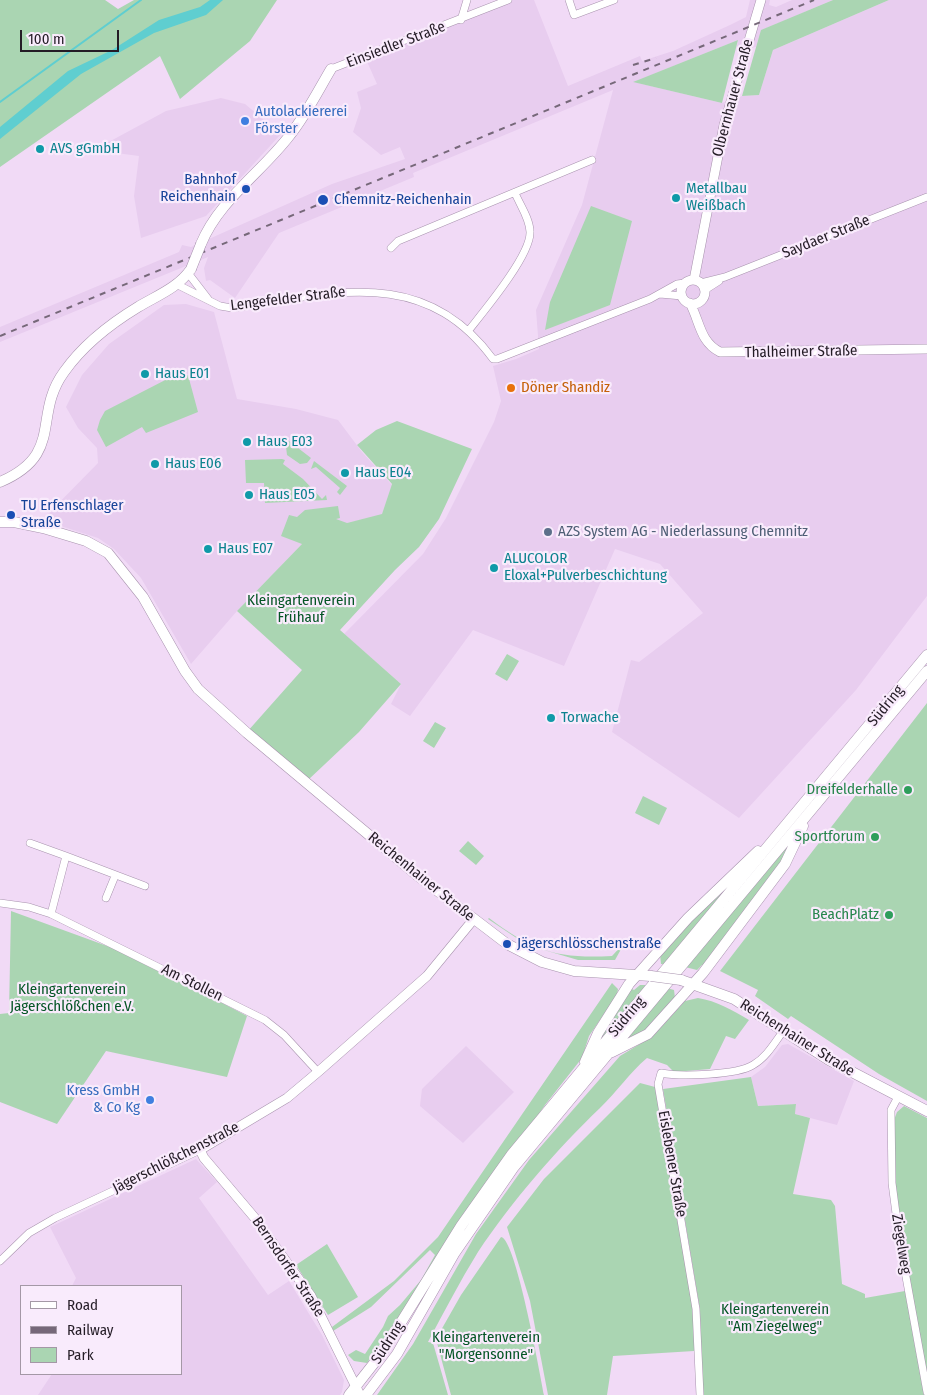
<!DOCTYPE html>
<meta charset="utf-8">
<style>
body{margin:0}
#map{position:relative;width:927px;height:1395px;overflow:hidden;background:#f1daf6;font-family:"Fira Sans Condensed",sans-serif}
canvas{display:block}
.legend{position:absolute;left:20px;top:1285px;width:162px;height:90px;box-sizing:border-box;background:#f9ebfc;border:1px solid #a498a6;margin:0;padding:6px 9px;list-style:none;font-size:15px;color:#241c26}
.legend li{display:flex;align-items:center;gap:10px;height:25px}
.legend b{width:25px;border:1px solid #a498a6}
.scale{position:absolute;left:20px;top:30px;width:99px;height:22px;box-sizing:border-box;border:2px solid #241c26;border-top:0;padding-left:6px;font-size:15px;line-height:18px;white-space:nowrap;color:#241c26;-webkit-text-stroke:4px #f9ebfc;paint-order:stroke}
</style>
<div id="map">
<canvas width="927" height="1395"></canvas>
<ul class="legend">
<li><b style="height:6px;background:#fff"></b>Road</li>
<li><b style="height:6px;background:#766879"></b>Railway</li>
<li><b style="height:14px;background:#aad5b2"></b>Park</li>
</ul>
<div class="scale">100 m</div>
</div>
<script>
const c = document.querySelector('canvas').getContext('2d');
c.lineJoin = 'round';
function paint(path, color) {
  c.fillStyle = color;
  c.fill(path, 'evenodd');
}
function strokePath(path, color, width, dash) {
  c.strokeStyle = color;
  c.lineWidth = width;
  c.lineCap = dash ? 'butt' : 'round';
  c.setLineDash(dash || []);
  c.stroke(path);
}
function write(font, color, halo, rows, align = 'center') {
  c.font = font + ' "Fira Sans Condensed",sans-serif';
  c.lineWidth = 4.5;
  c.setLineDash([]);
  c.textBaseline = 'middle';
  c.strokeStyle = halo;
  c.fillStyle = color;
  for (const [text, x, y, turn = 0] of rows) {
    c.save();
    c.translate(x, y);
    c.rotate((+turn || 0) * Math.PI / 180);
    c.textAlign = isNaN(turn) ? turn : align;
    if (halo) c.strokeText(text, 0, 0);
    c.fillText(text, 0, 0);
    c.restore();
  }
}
paint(new Path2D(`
 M509,0h25l34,86 72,-30 2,5 31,-10 57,-26 16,-8 4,-17h20l-1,5 7,2 16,-7h41l-71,30 -6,17 -20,4 2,-11 -104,42 88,21 20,-7 17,-1 14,-45 116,-50h38v596l-71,94 -117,128 -127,-86 19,-72 8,2 64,-49 -43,-49 -45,-15 -51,117 -91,-36 -63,86 -19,-12 10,-20 -57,-50 79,-80 23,-36 48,-96 7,-21 -8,-35 23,-7 23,-10 -3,-39 46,-105 31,-115 -200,83 1,4 -135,56 -44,65 -25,-18 -4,1 -2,-13 4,-11 -208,85v-15l179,-75 3,-7 9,2 141,-63 73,-25 -5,-12 -19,8 -28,-23 8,-24 -4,-16 20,-8 -12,-27z
 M221,98l24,6 36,30 -75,82 -65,22 -7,-42 5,-40 -30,-4 -4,-8 61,-33z
 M186,304l28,8 23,87 59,10 42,11 24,32 30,33 -10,30 -35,8 -39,15 -71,73 -46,53 -50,-86 -27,-29 -16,-11 -56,-18 56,-57 -1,-15 -19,-20 -12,-21 16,-32 27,-31 55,-39z
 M788,1044l66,37 -17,44 -42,-11 1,-10 -38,2 -7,-29 14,-10 17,-22z
 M466,1046l48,46 -51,51 -43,-37 2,-17z
 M196,1159l21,23 -18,16 69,97 21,-14 33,54 22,45 -2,12 -2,3h-302l14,-21h129v-88h-109l4,-8 -26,-51z`), '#e8cdef');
paint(new Path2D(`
 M0,0h105l13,9 16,-9h143l-27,41 -70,58 -20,-43 -160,111z
 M833,0h56l-116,50 -14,45 -17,1 19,-66z
 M738,40l-16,63 -89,-21z
 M591,206l41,15 -22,84 -65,25 5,-28z
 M175,375l2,4 11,-4 10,37 -52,21 -4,-6 -36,20 -9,-17 3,-10 5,-9z
 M397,421l75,28 -33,70 -20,28 -24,23 -55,60 61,54 -42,48 -52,49 -60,-49 55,-62 -65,-59 65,-67 -21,-8 8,-21 8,2 8,-7 33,-4 2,12 -4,1 11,4 35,-9 10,-30 -35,-39 19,-15z
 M285,438l26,20 -4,5 -7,1 -13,-9z
 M282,459l3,1 -2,4 20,15 19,20 4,-4 1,5 -62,3 -1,-20h-18l-1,-23z
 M314,461l33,25 -7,9 -3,-3 3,-4 -24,-21 -5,2z
 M507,654l12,7 -12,20 -12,-7z
 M927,703v398l-48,-27 -88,-58 -3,3 -33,-23 3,-6 -38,-19z
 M435,722l11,6 -12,20 -11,-7z
 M643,796l24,12 -8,17 -24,-12z
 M792,839l-2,11 -86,116 -2,-1 -5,5 -12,-3z
 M468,841l16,15 -8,9 -17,-14z
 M746,865l-81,99h-4l-1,-10z
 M11,911l118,43 118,62 -20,61 -121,-26 -49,73 -57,-22v-88l9,-1z
 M489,918c44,33 68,41 123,38l13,-14 -10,18h-37l-51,-15 -39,-26z
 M612,983l6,6 -1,6 -28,41 -7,22 -37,47 -176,255 -2,3 -13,-2 -6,-6 8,-5 9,4 18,-27 5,-11 12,-11 21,-25 14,-25 -5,-5 -59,57 -38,24 -1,-4 62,-46 44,-44z
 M640,985h6l-50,64 2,-12 34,-48 2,1z
 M667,988l7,2 1,8 -27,32 -27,16z
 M698,998c19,3 34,12 51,22l-14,19 -9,-3 -16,33 -36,3 -7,-7 -20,-7c-18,15 -30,34 -47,50 -43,41 -89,94 -122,144 -18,29 -34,60 -50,90l5,1 15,52h-71l36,-51 63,-110 53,-74 91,-104 33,-20 32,-35z
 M751,1077l7,29 38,-2 -1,10 15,4 -17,76 38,6 4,6 7,78 23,10v4l40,-7 19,104h-222l-2,-85 -37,-221z
 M640,1083l15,4 39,222v42l-81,5 -6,39h-59l-18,-94 -23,-74 37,-48z
 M904,1106l23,12v263l-25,-141 -7,-62 -1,-58 3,-8z
 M501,1237c15,2 39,137 43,158h-93l-15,-56 25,-44z
 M327,1244l31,53 -30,18 -32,-50z`), '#aad5b2');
paint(new Path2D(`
 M210,0h13l-17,15 -52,18 -73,41 -81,65v-12l68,-56 44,-21 47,-30 41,-13z`), '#5fced0');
strokePath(new Path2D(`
 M0,102l141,-102`), '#5fced0', 2);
const minor = new Path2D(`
 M569,0l5,15 40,-15
 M461,20l6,-20
 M331,69l177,-69
 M391,248l7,-7 194,-81
 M188,273l20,26
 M701,283l24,-6 202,-80
 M176,284l44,22 12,2c99,-14 191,-44 261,51h4l153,-60 27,-15 8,-1
 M705,290l14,-9
 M660,294l22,2
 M469,330c15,-19 62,-75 61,-98 0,-13 -10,-27 -15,-39
 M30,843l36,13
 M106,898l9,-22
 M0,903l29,4 22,7 214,106 19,15 34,37
 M51,914l15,-58 79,30
 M898,1097l-7,13 1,73 8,61 27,148
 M0,1261l29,-28 26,-15 145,-68
 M700,1395l-4,-86 -38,-225 3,-11c19,4 76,2 92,-8 14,-8 22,-23 31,-35`);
const tertiary = new Path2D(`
 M694,280l30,-155 37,-125
 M681 292a12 12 0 1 1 24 0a12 12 0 1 1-24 0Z
 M690,303c10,19 10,39 30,49l207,-3
 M360,1395l-49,-99 -57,-79 -50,-59 -4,-8 87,-52 31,-26 109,-96 46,-56`);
const secondary = new Path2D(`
 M201,244c18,-44 61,-72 89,-109 16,-20 28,-44 41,-66
 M0,482c65,-28 32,-66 64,-110 19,-27 46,-48 74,-65 18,-11 40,-19 53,-38
 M0,522h14l29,6 43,13 22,12 35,44 42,74 13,18 49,44 171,143 89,68 35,18 32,9 77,5
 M681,980l53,19 95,61 98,51`);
const primary = new Path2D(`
 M612,1052l36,-18 55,-61 82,-109 18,-38
 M585,1062l13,-29 31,-49 59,-66 70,-67
 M349,1395l33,-42 79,-127 51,-72 415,-499
 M366,1395l31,-41 57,-100 60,-87 413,-496`);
strokePath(minor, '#a893ae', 8);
strokePath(tertiary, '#a893ae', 10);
strokePath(secondary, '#a893ae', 11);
strokePath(primary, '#a893ae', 11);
strokePath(minor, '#fff', 7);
strokePath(tertiary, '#fff', 9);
strokePath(secondary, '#fff', 10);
strokePath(primary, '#fff', 10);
strokePath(new Path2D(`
 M633,65l23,-7
 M0,336l814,-336`), '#766879', 2, [6, 6]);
const secondaryBridge = new Path2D(`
 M191,269l10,-25
 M651,976l30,4`);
strokePath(secondaryBridge, '#a893ae', 11, []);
strokePath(secondaryBridge, '#fff', 10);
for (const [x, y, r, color] of [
 [245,121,5,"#3f7fe0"],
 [40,149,5,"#0f9aa8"],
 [246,189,5,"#1a4fb4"],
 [676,198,5,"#0f9aa8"],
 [323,200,6,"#1a4fb4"],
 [145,374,5,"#0f9aa8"],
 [511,388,5,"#e8710a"],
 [247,442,5,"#0f9aa8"],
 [155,464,5,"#0f9aa8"],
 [345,473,5,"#0f9aa8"],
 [249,495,5,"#0f9aa8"],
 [11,515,5,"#1a4fb4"],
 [548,532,5,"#5c6f8a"],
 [208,549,5,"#0f9aa8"],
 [494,568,5,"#0f9aa8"],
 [551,718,5,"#0f9aa8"],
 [908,790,5,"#2e9e5b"],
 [875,837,5,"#2e9e5b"],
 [889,915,5,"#2e9e5b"],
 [507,944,5,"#1a4fb4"],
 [150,1100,5,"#3f7fe0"]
]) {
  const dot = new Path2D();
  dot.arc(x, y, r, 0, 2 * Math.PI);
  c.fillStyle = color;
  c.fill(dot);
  strokePath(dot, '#f9ebfc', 2);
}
write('15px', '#241c26', '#f9ebfc', [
 ["Einsiedler Straße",396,45,-21],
 ["Olbernhauer Straße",733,98,-75],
 ["Saydaer Straße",826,237,-22],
 ["Lengefelder Straße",288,299,-7],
 ["Thalheimer Straße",801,352,-1],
 ["Südring",886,706,-51],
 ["Reichenhainer Straße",421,877,39],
 ["Am Stollen",192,983,26],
 ["Südring",627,1017,-50],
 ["Reichenhainer Straße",797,1038,32],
 ["Jägerschlößchenstraße",176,1158,-27],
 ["Eislebener Straße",672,1164,80],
 ["Ziegelweg",901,1244,81],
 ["Bernsdorfer Straße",288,1267,56],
 ["Südring",388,1343,-57]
]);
write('15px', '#366cbe', '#f9ebfc', [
 ["Autolackiererei",255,112],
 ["Förster",255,129],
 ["Kress GmbH",140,1091,"right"],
 ["& Co Kg",140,1108,"right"]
], 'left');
write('15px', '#0d838f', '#f9ebfc', [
 ["AVS gGmbH",50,149],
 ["Metallbau",686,189],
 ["Weißbach",686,206],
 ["Haus E01",155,374],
 ["Haus E03",257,442],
 ["Haus E06",165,464],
 ["Haus E04",355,473],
 ["Haus E05",259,495],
 ["Haus E07",218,549],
 ["ALUCOLOR",504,559],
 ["Eloxal+Pulverbeschichtung",504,576],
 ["Torwache",561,718]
], 'left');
write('15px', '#164399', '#f9ebfc', [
 ["Bahnhof",236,180,"right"],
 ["Reichenhain",236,197,"right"],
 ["Chemnitz-Reichenhain",334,200],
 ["TU Erfenschlager",21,506],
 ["Straße",21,523],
 ["Jägerschlösschenstraße",517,944]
], 'left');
write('15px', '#c56008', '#f9ebfc', [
 ["Döner Shandiz",521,388]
], 'left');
write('15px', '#4e5e75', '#f9ebfc', [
 ["AZS System AG - Niederlassung Chemnitz",558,532]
], 'left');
write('15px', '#045525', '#f9ebfc', [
 ["Kleingartenverein",301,601],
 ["Frühauf",301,618],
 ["Kleingartenverein",72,990],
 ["Jägerschlößchen e.V.",72,1007],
 ["Kleingartenverein",775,1310],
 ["\"Am Ziegelweg\"",775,1327],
 ["Kleingartenverein",486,1338],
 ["\"Morgensonne\"",486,1355]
]);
write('15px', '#27864d', '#f9ebfc', [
 ["Dreifelderhalle",898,790],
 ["Sportforum",865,837],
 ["BeachPlatz",879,915]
], 'right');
</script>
